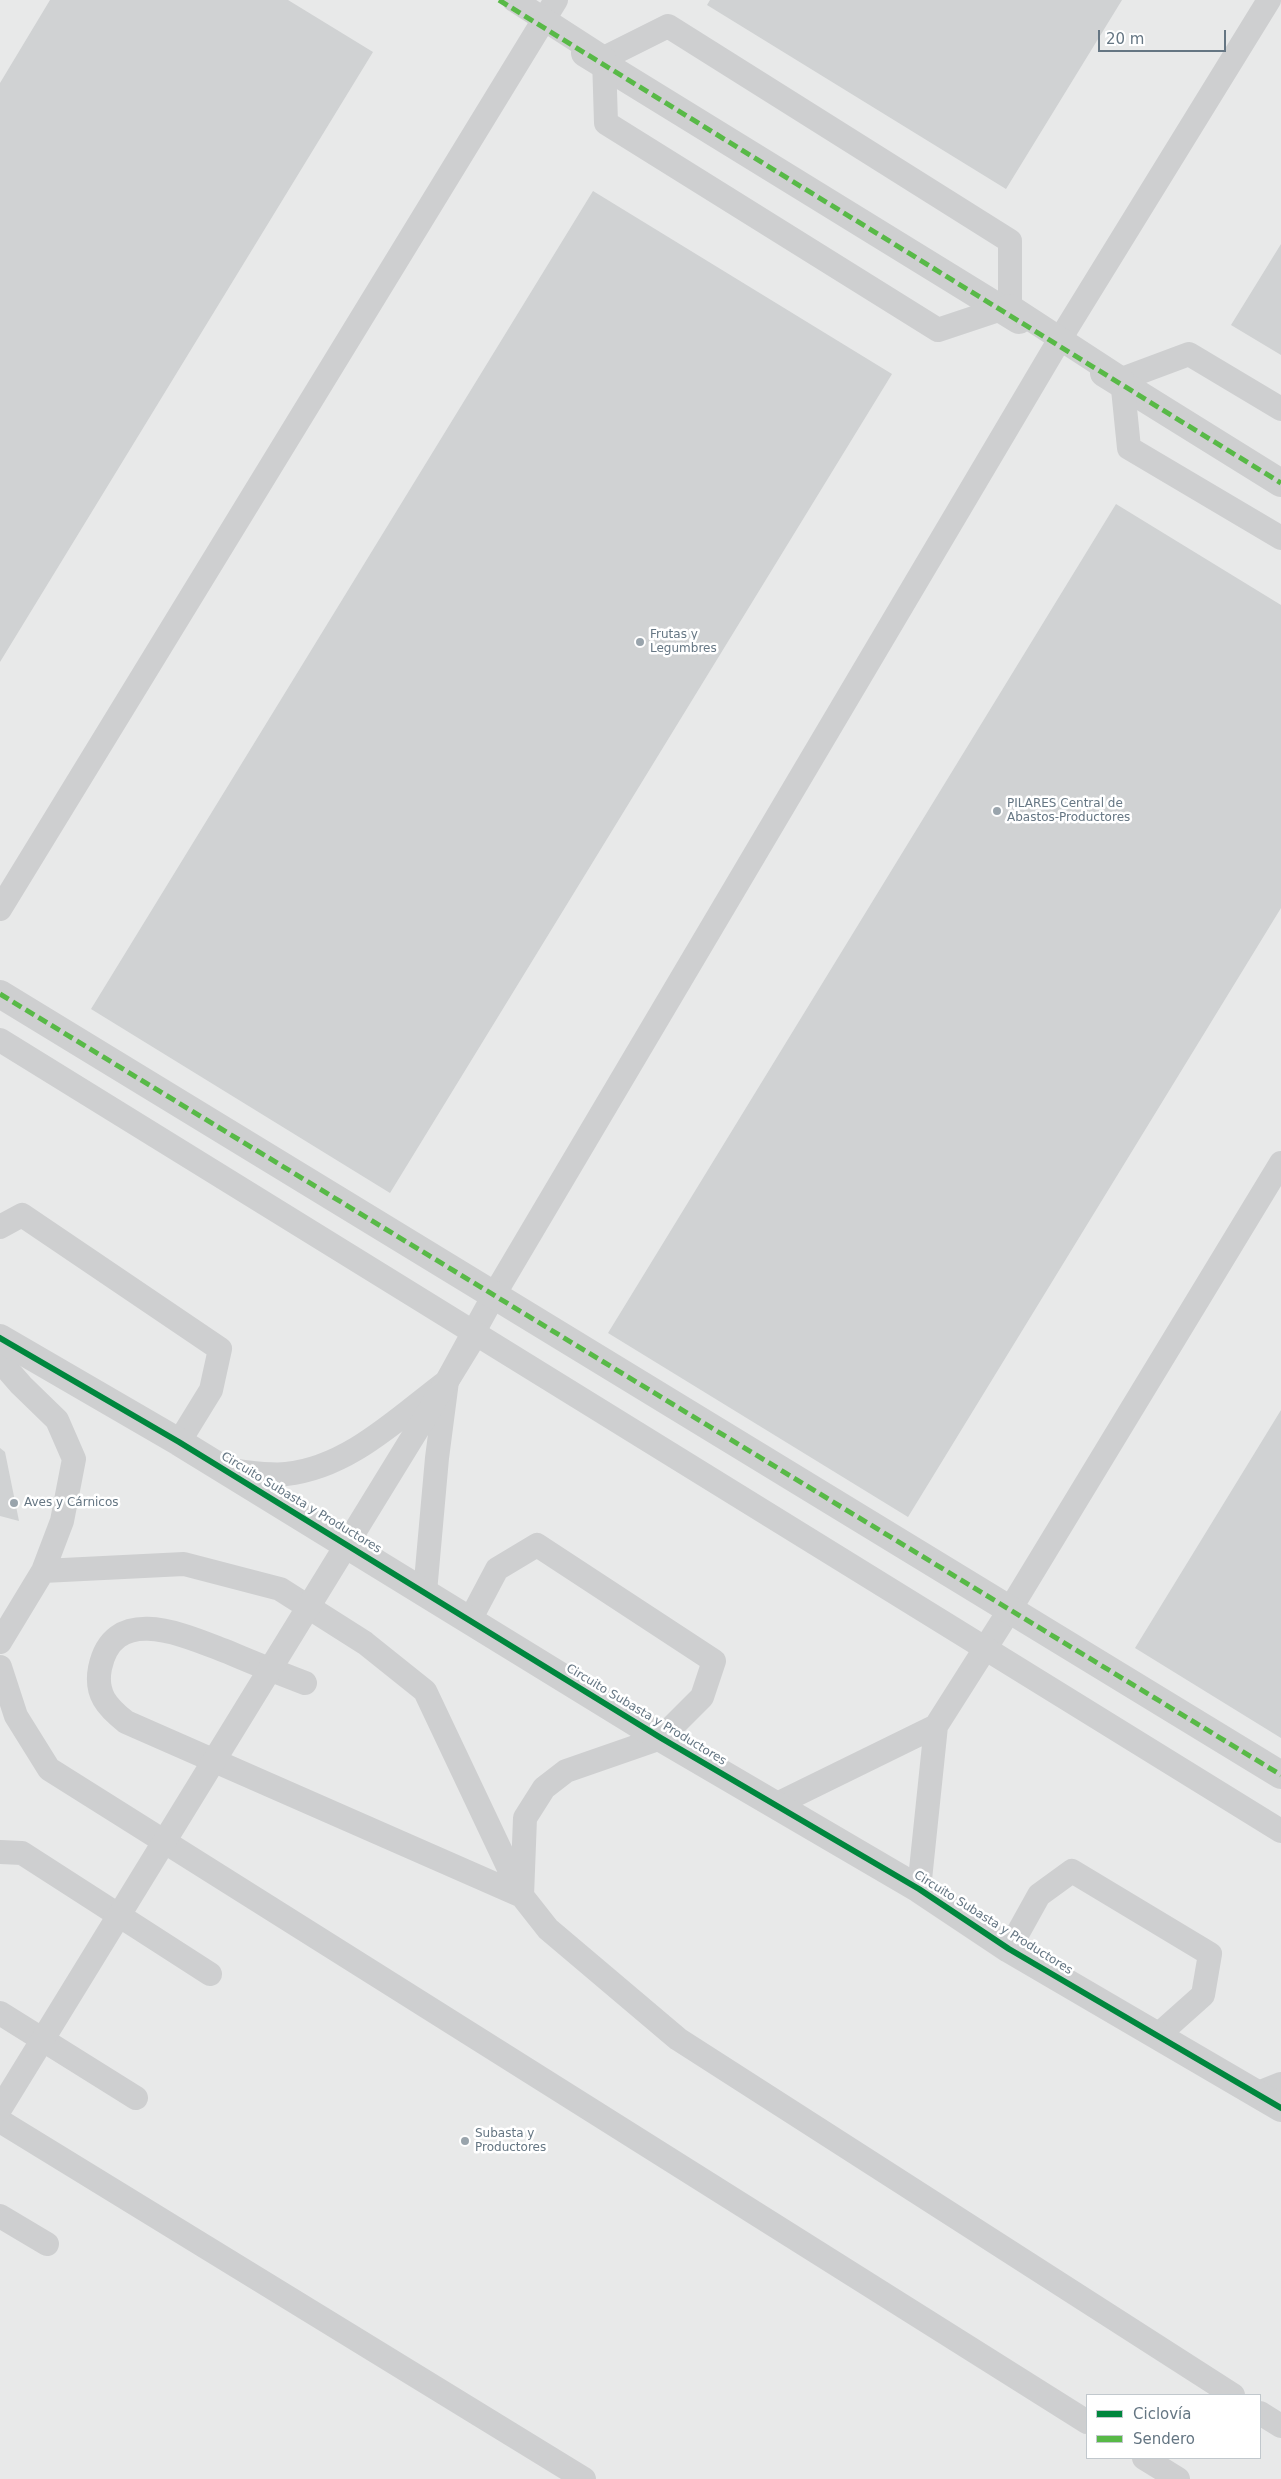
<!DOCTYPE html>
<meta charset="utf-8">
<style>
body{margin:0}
#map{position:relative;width:1281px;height:2479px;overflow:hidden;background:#f9f9f9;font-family:"DejaVu Sans",sans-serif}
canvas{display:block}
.legend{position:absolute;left:1086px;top:2394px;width:175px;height:65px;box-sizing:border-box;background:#fff;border:1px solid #c1c8cd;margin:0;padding:6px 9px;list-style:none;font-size:15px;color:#657683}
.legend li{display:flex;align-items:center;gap:10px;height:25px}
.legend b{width:25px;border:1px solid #c1c8cd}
.scale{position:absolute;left:1098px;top:30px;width:128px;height:22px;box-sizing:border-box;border:2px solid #657683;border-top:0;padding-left:6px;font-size:15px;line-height:18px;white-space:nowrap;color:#657683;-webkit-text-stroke:4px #fff;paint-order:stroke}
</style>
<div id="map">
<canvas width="1281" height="2479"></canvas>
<ul class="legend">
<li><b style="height:6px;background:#00873e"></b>Ciclovía</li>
<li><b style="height:6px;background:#58b947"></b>Sendero</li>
</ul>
<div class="scale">20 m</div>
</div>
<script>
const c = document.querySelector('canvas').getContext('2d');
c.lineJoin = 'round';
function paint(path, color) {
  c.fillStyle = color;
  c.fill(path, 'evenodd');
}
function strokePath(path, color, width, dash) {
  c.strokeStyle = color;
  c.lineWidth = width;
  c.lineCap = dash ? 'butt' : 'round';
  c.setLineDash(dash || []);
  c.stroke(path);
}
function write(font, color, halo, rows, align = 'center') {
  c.font = font + ' "DejaVu Sans",sans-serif';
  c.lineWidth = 5;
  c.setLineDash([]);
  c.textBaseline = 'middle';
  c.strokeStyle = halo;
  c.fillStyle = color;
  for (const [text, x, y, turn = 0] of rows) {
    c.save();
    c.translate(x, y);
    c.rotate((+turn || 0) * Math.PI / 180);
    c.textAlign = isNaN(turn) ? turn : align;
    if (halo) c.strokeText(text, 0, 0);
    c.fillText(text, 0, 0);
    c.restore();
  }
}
paint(new Path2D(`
 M0,0h1281v2479h-1281zM1087,2395h173v63h-173z`), '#e8e9e9');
paint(new Path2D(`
 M50,0h238l85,52 -373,610v-579z
 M710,0h412l-116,189 -299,-184z
 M593,191l299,183 -502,819 -299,-184z
 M1281,244v111l-50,-30z
 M1116,504l165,101v303l-373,609 -300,-184z
 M1281,1410v328l-146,-90z
 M0,1448l5,4 14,69 -19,-5z`), '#d0d2d3');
strokePath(new Path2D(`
 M604,58l64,-32 342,215v65
 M1122,379l67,-25 92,55
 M0,909l556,-909
 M0,1227l22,-12 198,134 -9,41 -32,52
 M0,1361l21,24 36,35 17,39 -12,62 -19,50 -43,71
 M225,1470c19,1 41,6 61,4 62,-6 112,-56 160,-92
 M43,1571l141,-7 96,25 85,54 60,48 97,205 -396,-174c-19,-15 -31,-28 -26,-54 14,-67 88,-31 128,-16 25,11 51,21 77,31
 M425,1592l12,-134 10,-77 47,-86 563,-951 212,-344
 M470,1620l27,-51 40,-24 177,116 -12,36 -41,41 -95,33 -22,17 -19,30 -3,78 26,33 130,110 555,356
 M0,1667l16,49 33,53 1038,653
 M775,1805l161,-79
 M0,1852l22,1 188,121
 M919,1889l17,-163 73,-115 272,-448
 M1009,1949l30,-54 33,-24 138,83 -7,41 -46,41
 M0,2013l136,85
 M1256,2094l25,-10
 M0,2121l584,358
 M0,2216l47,28
 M1260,2413l21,13
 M1144,2458l34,21`), '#cecfd0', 24);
strokePath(new Path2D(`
 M585,53l434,267
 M1104,373l177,110
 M0,994l1281,781`), '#cecfd0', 28);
strokePath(new Path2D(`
 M0,1338l179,104 482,296 258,151 90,60 272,159`), '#cecfd0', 28);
strokePath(new Path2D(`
 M514,0l90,58 2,65 332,207 72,-24 112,73 7,69 152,90
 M0,1040l1281,791
 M0,2109l476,-775`), '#cecfd0', 24);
strokePath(new Path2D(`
 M499,0l782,483
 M0,994l1281,781`), '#58b947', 5, [10, 5]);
strokePath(new Path2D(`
 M0,1338l179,104 482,296 258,151 90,60 272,159`), '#00873e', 6);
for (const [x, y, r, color] of [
 [640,642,5,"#99a4ac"],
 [997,811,5,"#99a4ac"],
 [14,1503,5,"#99a4ac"],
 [465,2141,5,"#99a4ac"]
]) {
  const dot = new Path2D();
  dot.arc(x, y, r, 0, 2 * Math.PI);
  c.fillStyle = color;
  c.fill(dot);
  strokePath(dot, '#fff', 2);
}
write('12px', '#657683', '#fff', [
 ["Frutas y",650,635],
 ["Legumbres",650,649],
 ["PILARES Central de",1007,804],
 ["Abastos-Productores",1007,818],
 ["Aves y Cárnicos",24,1503],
 ["Subasta y",475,2134],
 ["Productores",475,2148]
], 'left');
write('12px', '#657683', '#fff', [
 ["Circuito Subasta y Productores",301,1503,31],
 ["Circuito Subasta y Productores",646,1715,31],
 ["Circuito Subasta y Productores",993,1923,32]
]);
</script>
